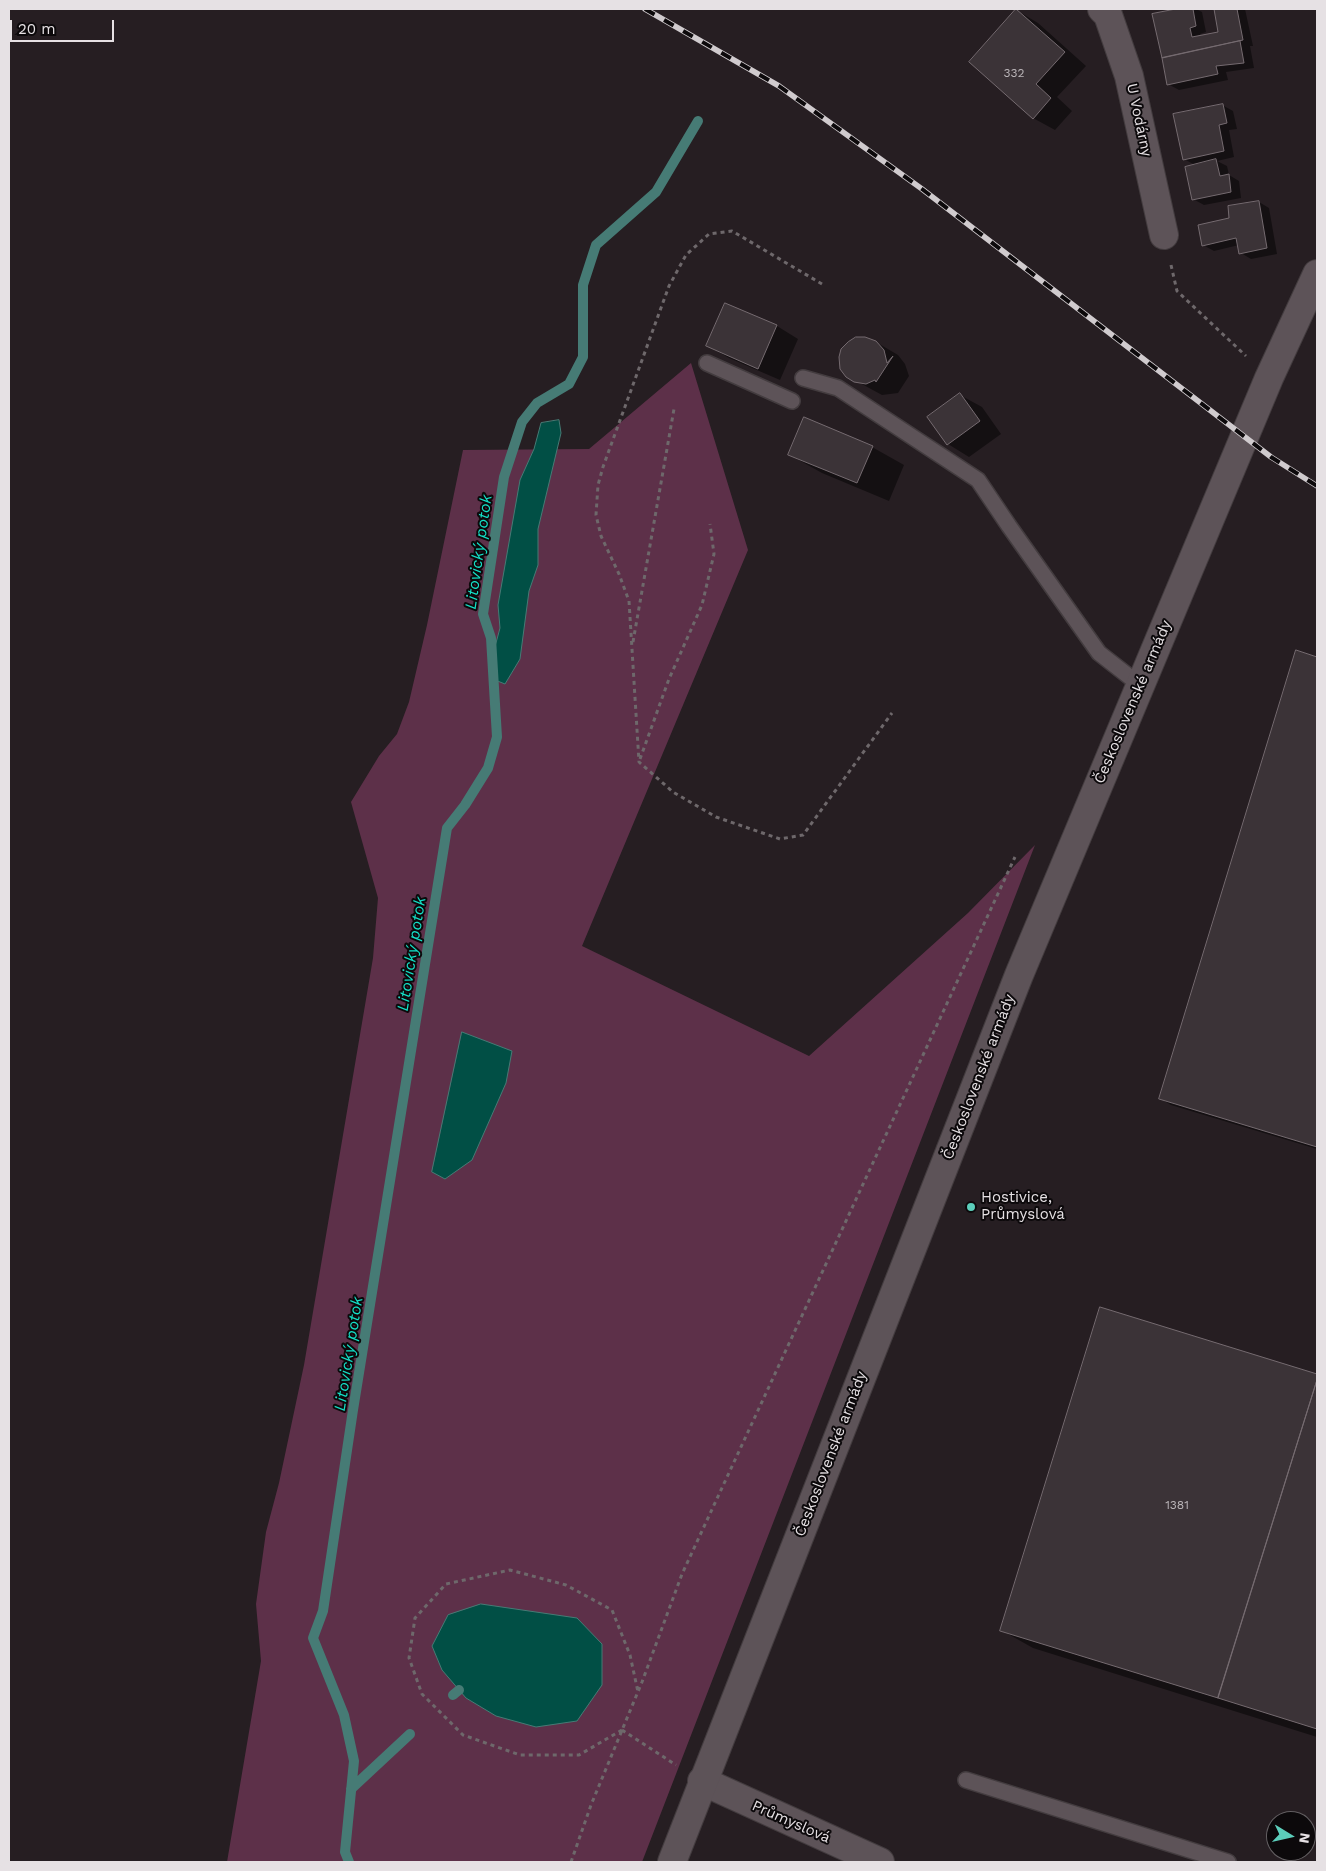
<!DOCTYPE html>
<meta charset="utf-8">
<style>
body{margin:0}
#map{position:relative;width:1326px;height:1871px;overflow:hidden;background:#261e22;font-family:"Work Sans",sans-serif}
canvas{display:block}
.frame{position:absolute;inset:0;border:10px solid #e6e1e4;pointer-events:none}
.north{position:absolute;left:1266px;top:1811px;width:50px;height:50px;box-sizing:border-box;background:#0c090b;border:1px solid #635f62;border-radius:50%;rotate:99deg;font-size:14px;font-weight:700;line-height:20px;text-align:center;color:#e6e1e4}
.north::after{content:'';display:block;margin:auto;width:18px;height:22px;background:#5ccebb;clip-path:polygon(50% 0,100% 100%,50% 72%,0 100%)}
.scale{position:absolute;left:10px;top:20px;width:104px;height:22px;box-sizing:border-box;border:2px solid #e6e1e4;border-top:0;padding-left:6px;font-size:15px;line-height:18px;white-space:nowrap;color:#e6e1e4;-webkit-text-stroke:4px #0c090b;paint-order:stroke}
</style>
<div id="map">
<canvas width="1326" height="1871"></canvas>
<div class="frame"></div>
<div class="north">N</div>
<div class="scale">20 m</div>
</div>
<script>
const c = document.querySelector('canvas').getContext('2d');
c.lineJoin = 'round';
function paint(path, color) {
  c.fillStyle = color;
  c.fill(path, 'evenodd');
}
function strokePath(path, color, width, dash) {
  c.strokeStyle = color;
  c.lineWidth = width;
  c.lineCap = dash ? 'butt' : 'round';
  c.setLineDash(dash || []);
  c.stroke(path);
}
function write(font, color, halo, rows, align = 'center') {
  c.font = font + ' "Work Sans",sans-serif';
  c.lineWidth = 4;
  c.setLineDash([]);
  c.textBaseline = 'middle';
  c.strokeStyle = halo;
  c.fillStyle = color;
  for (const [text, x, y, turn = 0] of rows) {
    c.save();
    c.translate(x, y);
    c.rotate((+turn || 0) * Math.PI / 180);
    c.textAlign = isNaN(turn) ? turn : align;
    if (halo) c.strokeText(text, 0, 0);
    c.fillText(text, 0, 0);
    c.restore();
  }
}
paint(new Path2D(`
 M691,363l57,187 -166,396 227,110 159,-143 67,-68 -393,1017h-415l34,-201 -5,-57 10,-72 13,-49 25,-118 69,-407 5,-60 -27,-96 28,-46 18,-22 12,-32 18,-77 36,-175 126,-1z`), '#5d3049');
const water = new Path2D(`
 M559,420l2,13 -23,96v36l-9,26 -9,68 -15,25 -10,-4 -2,-26 7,-26 -2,-23 22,-125 14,-31 7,-26z
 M462,1032l50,19 -6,32 -34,77 -27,19 -13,-7z
 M481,1604l96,14 25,26v41l-25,36 -41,6 -40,-11 -30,-18 -24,-28 -10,-24 16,-31z`);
paint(water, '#014f45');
strokePath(water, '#467b75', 1);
paint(new Path2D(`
 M1181,9h15l6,3 4,20 -6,2 1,2 19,-4 -5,-23h30l8,37h-3l4,22 -28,4 2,8 -49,10 -11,-6 -15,-69z
 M1016,10l22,13 48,43 -29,31 15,14 -17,19 -22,-12z
 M1222,105l11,6 4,18 -8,1 5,27 -17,4 10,5 2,9 10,6 2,17 -37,7 -11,-6 2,-34 -11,-6z
 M1259,202l10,6 8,46 -26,5 -10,-6 -2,-8 -25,6 -11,-6 28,-26z
 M726,304l51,22 21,13 -18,41 -51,-22 -21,-12z
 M876,342l22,13 7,9 4,12 -11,17 -16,2 -35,-19z
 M960,395l22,12 19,27 -32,23 -21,-13z
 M872,447l32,18 -15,36 -67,-28 -32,-18z
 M1297,652l20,6v491l-146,-44 -10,-6z
 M1100,1308l217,68v361l-284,-89 -32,-18z`), '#0007');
strokePath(new Path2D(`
 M453,1695l6,-5
 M351,1789l59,-55
 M349,1862l-4,-10 9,-91 -10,-46 -31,-77 10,-27 30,-201 94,-582 18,-23 23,-37 9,-31 -6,-99 -8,-24 21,-137 18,-55 15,-19 32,-19 14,-27v-72l13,-40 60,-53 42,-71`), '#467b75', 10);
const building = new Path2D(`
 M1016,9l49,43 -29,32 15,14 -18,21 -64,-57z
 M1176,9h17l3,17 -6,2 2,9 26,-5 -4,-23h23l6,31 -81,18 -10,-44z
 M1240,41l4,22 -28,3 2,8 -51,11 -5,-27z
 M1223,104l4,19 -8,2 5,26 -41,9 -10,-46z
 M1216,159l4,17 9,-2 2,18 -39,8 -7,-33z
 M1259,201l8,47 -28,6 -3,-16 -34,8 -4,-21 31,-7 -1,-12z
 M725,303l52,22 -19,44 -52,-23z
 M856,337h9l11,4 8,9 3,13 6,-7 -17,26 -1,-2 -9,4 -12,-2 -8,-5 -6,-8 -1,-12 2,-8 7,-7z
 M960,393l20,28 -33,24 -20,-28z
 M804,417l69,29 -16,37 -69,-28z
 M1296,650l21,7v490l-158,-48z
 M1100,1307l217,67v6l-99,318 -218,-67z
 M1317,1380v349l-99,-31z`);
paint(building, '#3b3337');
strokePath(building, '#756b70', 1);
const service = new Path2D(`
 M707,363l85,38
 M803,378l35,10 140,92 31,46 90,127 41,32
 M966,1780l262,82`);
const minor = new Path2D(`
 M1102,9l6,6 21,61 35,159`);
const tertiary = new Path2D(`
 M702,1781l178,81`);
const secondary = new Path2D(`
 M672,1862l347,-887 250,-597 48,-104`);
strokePath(service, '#433c3f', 18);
strokePath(minor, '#433c3f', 30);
strokePath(tertiary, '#433c3f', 30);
strokePath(secondary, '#433c3f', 30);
strokePath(new Path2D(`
 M1171,265l6,26 69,65
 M822,284l-90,-53 -23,3 -23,21 -17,31 -66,181 -5,18 -2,30 5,21 18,38 10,27 10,161 34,30 43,25 64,22 23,-4 89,-122
 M633,642l41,-233
 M640,759l29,-80 33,-74 12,-51 -4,-30
 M622,1730l-43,25h-59l-57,-20 -41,-41 -13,-36 6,-40 31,-34 64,-14 56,15 46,25 18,45 8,37
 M622,1730l54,35
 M571,1862l20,-57 51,-123 40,-108 333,-717`), '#6e686b', 3, [4, 4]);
strokePath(service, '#5d5358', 15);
strokePath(minor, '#5d5358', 28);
strokePath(tertiary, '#5d5358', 28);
strokePath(secondary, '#5d5358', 28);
const rail = new Path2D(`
 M645,9l134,77 143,103 349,268 46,29`);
strokePath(rail, '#d0cbce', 5.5);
strokePath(rail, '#0c090b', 4, [11]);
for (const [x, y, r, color] of [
 [971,1207,5,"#5ccebb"]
]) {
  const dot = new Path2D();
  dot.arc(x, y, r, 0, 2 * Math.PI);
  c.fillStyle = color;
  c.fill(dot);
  strokePath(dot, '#0c090b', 2);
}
write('12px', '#bbb6b9', null, [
 ["332",1014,73],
 ["1381",1177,1505]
]);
write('15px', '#e6e1e4', '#0c090b', [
 ["U Vodárny",1139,120,78],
 ["Československé armády",1133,702,-67],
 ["Československé armády",979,1077,-69],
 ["Československé armády",831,1454,-69],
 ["Průmyslová",791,1822,24]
]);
write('15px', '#e6e1e4', '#0c090b', [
 ["Hostivice,",981,1198],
 ["Průmyslová",981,1215]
], 'left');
write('italic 16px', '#14e0c7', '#0c090b', [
 ["Litovický potok",479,552,-82],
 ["Litovický potok",412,954,-81],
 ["Litovický potok",349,1354,-81]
]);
</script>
